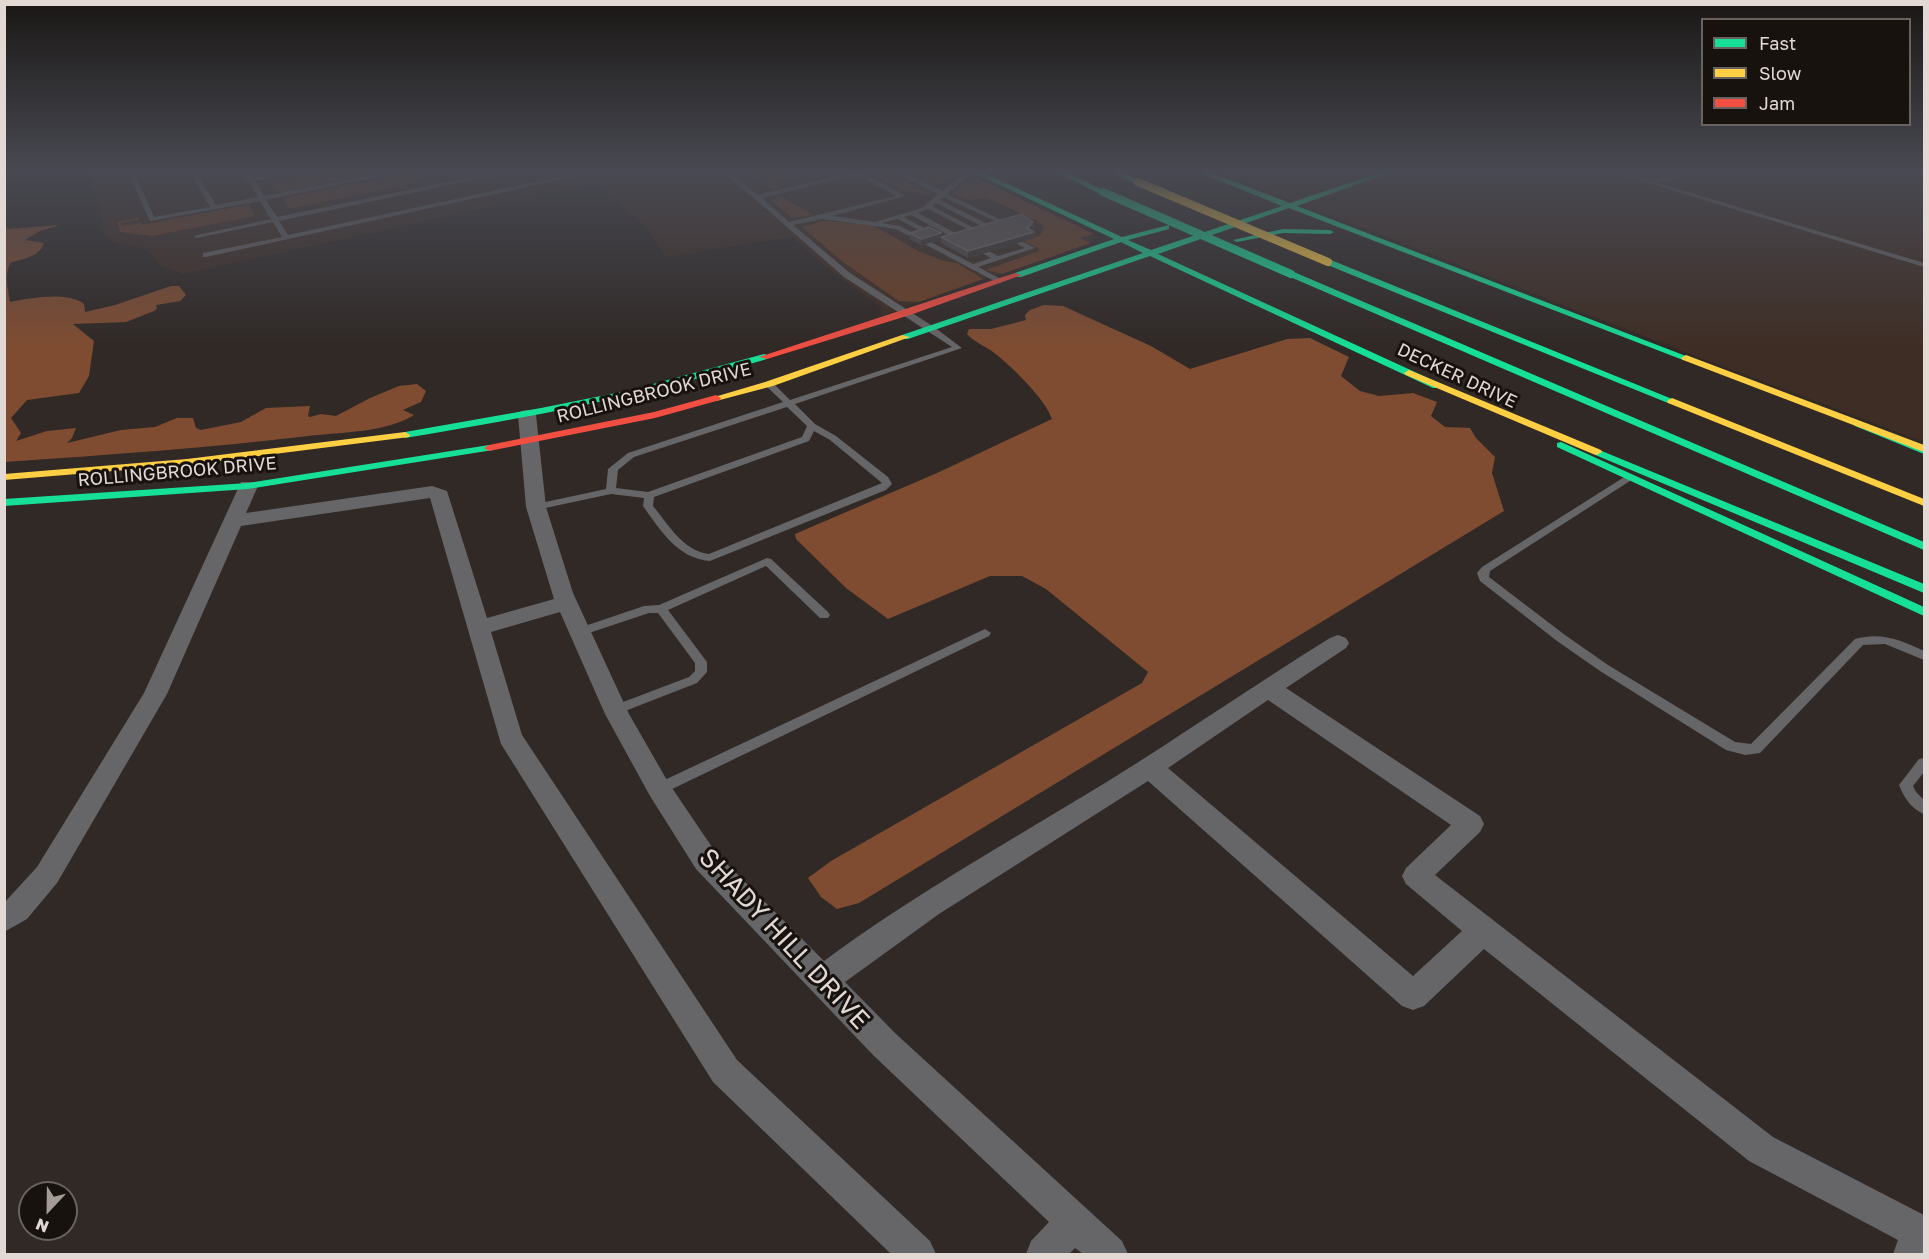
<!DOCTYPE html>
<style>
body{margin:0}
#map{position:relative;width:1929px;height:1259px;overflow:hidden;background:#302926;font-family:"Golos Text",sans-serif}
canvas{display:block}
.frame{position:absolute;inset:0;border:6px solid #e2d9d4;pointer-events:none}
.legend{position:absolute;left:1701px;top:18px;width:210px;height:108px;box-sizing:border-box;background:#18120f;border:2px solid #69625e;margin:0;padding:8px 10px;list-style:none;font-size:18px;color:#e2d9d4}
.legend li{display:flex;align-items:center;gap:12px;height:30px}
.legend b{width:30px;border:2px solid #69625e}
.north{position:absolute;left:18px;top:1181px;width:60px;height:60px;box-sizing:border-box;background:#18120f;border:2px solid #69625e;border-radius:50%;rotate:202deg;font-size:16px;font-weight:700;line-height:24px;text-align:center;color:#e2d9d4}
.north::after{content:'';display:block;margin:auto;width:21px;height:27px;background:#a49b97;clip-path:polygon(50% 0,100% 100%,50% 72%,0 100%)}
</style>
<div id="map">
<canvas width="1929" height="1259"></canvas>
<div class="frame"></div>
<ul class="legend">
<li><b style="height:8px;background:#16e098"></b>Fast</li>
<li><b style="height:8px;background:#ffcf43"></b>Slow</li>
<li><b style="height:8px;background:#f24e42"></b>Jam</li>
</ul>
<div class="north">N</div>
</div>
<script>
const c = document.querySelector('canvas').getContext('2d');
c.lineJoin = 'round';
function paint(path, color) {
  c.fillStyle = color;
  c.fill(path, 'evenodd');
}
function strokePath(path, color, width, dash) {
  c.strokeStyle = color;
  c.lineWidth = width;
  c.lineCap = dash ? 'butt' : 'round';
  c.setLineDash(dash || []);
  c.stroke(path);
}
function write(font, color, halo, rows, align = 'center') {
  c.font = font + ' "Golos Text",sans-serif';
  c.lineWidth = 6;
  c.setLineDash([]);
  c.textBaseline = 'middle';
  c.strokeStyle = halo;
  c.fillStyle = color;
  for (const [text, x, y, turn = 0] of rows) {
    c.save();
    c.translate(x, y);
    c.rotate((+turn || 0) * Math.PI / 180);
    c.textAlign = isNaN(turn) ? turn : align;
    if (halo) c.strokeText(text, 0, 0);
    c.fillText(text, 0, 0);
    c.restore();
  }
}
paint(new Path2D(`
 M89,172h876l115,54 16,11 -8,7 -213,73 7,-5 -1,-5 -54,-39 -35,-31 -126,20 -22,-32 -48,-41 -413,90 -22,-8 -13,-16 -33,-8 -10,-6z
 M1218,172h706v270l-236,-89z`), '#3e2d24');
paint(new Path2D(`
 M321,172h60l-102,20 -10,-13 5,-2 4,4z
 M410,172h9l8,9 -135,27h-3l-6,-10z
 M749,172c17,0 36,-2 50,6l-24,6 4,4 -6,2z
 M888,172l42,22 1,1 -25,-4 -36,-18z
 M906,172h52v1c-15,20 -33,9 -52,-1z
 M973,179l12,3 109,52 -14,4 11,5 -89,31 -16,-4 53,-19v-2l-15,-8 17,-6 3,-9c-5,-5 -45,-23 -55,-27 -13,-4 -16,7 -35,-6l14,-13z
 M781,197l33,18 -22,3 -21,-18z
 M246,205h3l6,11 -103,20 -32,-4 -3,-10 22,-5v3l-18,3v3l20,-3 1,2z
 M824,221l49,4 45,26 26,10 13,2 26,16 -64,23 -20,-1 -56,-39 -41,-35z`), '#6d3f24');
paint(new Path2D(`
 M4,223l4,6 53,-4 -21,6 -15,9 19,3c-5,15 -21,15 -34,20 -6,15 -2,24 0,39 19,-4 59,-11 74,2l1,8 30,-7 56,-19h8l7,9 -6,6 -24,4 1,3 -3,3 -28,11 -53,2 21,17 -5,35 -10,17 -52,7 -16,18 10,15 -5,8 31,-10 29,-3 -4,10 -5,5 54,-13 34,-3 22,-9h16l3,10 5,2 40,-8 25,-14 44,-2 -2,10 2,1 11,-3 15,2 34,-18 29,-12 18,-2 9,7 -5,11 -18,8 11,5c-29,18 -72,17 -106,21 -101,12 -202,19 -303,26z
 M1044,305l19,1 88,40 39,23 97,-30 23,-1 39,19 -8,19 19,15 19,5 34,-3 24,9 -6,14 14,11 25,1 6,10 19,19 -3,16 12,38 -645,392 -22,6 -16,-12 -13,-19 23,-17 311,-178 6,-11 -102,-83 -24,-13h-32l-102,43 -42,-31 -50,-49 -1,-5 142,-61 115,-54c-7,-20 -38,-50 -55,-64 -9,-8 -22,-12 -30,-21l2,-5h22l35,-9 -1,-5 5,-5z`), '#7f4c31');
paint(new Path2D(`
 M128,172h6l20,45 56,-10 -20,-35h6l20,33 42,-8 -15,-25h6l4,6 24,-6h15l-37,9 9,15 121,-24h15l-134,28 11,17 219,-45h14l-231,49 9,14 293,-63h14l-389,85h-3v-4l79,-16 -9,-15 -76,16 -4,-2 78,-17 -11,-18 -110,20z
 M721,172h8l29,23 94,-23h10l43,24 -73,20 43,6 47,-14 16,-14 -44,-22h9l39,19 24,-19h8l-27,22 54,26v2h-4l-53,-25 -4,3 95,48 -57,19 23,12v4h-3l-102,-54 -74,-10 -29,6 57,48 84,54 28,21 -167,56 20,20 21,12 52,41 4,7 -6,6 -176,71c-33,-3 -49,-30 -67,-55l1,-8 -33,-4 -75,16 -5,-3 5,-3 70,-15 2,-20 20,-16 155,-51 -17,-16v-4h6l18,18 162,-53 -108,-70 -90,-79zM857,175l39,21 -107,26 -27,-24zM936,203l89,45 -27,8 -80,-43 10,-4 55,28 6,-1 -57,-30zM911,215l80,43 -18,6 -73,-38 -18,-3 16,-4 36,19h4v-2l-34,-19zM787,407l20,19 -5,11 -154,55 -32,-4 2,-18 16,-13zM814,431l16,9 52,43 -173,71c-26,-3 -41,-30 -56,-48l1,-9 155,-56z
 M1612,172c12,0 21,5 33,7 15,2 30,-7 46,-7l-22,9 -14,1 269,81v4z
 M1913,172l11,1v4l-10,-4z
 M1629,474l5,3 -1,2 -143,92 -1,6 76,58 43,30 127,77 16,2 104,-105c26,-7 46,1 69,12v9l-39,-16 -22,1 -103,108 -15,2 -19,-5 -126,-79 -43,-30 -77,-60 -3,-8 5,-6z
 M767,558l4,1 57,53 2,3 -2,3h-8l-54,-52 -98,44 39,52v10l-10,11 -77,30h-10l-2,-3 2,-3 79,-30 6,-6v-8l-37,-50h-9l-69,23 -6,-4 2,-3 68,-23 15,-1z
 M985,629l6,4 -2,3 -325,157 -5,1 -5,-1 -2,-4 2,-4z
 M1924,758v14l-11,14 3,6 8,8v14c-13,-5 -20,-17 -25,-29l20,-26z`), '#666567');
paint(new Path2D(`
 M527,410l6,1 3,4 10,92 27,86 56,121 39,68 48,71 108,108c89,-66 186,-120 281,-178 76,-47 149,-98 225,-145l8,-3 8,3 3,5 -3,5 -60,40 194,128 4,8 -4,8 -45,43 338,262 151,78v39h-31l5,-14 -149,-79 -265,-212 -60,57 -11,4 -11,-4 -254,-225 -209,133 -94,68 50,51 227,208 6,13h-45l-8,-6 -6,6h-43l5,-13 18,-19 -176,-167 -177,-186 -46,-73 -45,-82 -45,-102 -69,20 31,103 215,325 193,181 6,13h-45l-178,-172 -212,-338 -71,-246 -189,28 -74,168 -110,189 -30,36 -23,13v-29l33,-36 107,-174 97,-211h14l3,4 -12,27 186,-27 15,5 40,127 67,-19 -28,-92 -8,-92 3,-4zM1268,700l183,125 -45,43 -4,8 4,8 56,47 -49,45 -245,-208z`), '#666567');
paint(new Path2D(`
 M972,172h10l140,65 47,-12v4l-41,11 23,10 131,-44 -84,-34h11l81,31 91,-31h11l-95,34 394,152 -8,2 -394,-152 -131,46 283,130v4h-8l-283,-132 -242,83h-6v-4l241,-82 -22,-11 -100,35h-6v-4l99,-34z
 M1057,172h10l40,20 -7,2z
 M1112,172h10l20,10 -7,2z
 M1283,229l47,1 4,2 -4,2 -47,-1 -46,9 -4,-2z
 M1325,260h6l346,141 -5,3 -4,-1 -343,-139z
 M1288,272h6l630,270v8l-636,-274z
 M764,354l3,1v4c-119,36 -240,59 -362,79l-5,-3 5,-3 136,-24 90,-18z
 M1859,421l65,26v7l-69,-28 -1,-2z
 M1561,442l363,165v9l-367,-169v-4z
 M489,445l4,1v4l-245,39 -244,17v-7l244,-16z
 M1597,449l327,135v9l-331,-139 -1,-2z`), '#16e098');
paint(new Path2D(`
 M902,335l8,2 -137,49 -57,15 -5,-3 54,-16z
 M1686,355l238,90v7l-241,-92 -2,-2z
 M1409,370l192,80 1,2 -5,3 -4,-1 -187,-79 -2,-2z
 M1672,398l252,101v7l-256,-103 -1,-2z
 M405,432l5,3 -1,2 -222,28 -183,15v-6l183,-15z`), '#ffcf43');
paint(new Path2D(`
 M1015,273l7,2 -112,40 -143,44 -8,-2z
 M716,395l5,3 -1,2 -65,18 -166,33 -5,-3 5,-3 165,-33z`), '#f24e42');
strokePath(new Path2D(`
 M1103,192l188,82`), '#16e098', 8);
strokePath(new Path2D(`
 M1138,182l190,80`), '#ffcf43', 8);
paint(new Path2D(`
 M1033,228l-2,2 3,8 -66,20 -27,-15v-6z
 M910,233h31v7l-20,5 -11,-6z`), '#504a48');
paint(new Path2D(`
 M1033,222v6l-5,6 6,-2v6l-66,20v-7l59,-23z
 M941,233v7l-20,5v-6z`), '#3d3634');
const building = new Path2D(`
 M1022,214l11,8 -6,6 7,4 -66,19 -27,-14z
 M929,227l12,6 -20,6 -11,-6z`);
paint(building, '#605957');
strokePath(building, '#746d6a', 1.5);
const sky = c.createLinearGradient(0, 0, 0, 349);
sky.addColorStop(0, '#1a1715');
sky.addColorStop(0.49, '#484952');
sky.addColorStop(1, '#48495200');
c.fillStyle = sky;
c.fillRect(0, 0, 1929, 349);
write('18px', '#e2d9d4', '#18120f', [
 ["DECKER DRIVE",1457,376,25],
 ["ROLLINGBROOK DRIVE",654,393,-14],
 ["ROLLINGBROOK DRIVE",177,472,-5]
]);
write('26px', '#e2d9d4', '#18120f', [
 ["SHADY HILL DRIVE",784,939,47]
]);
</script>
